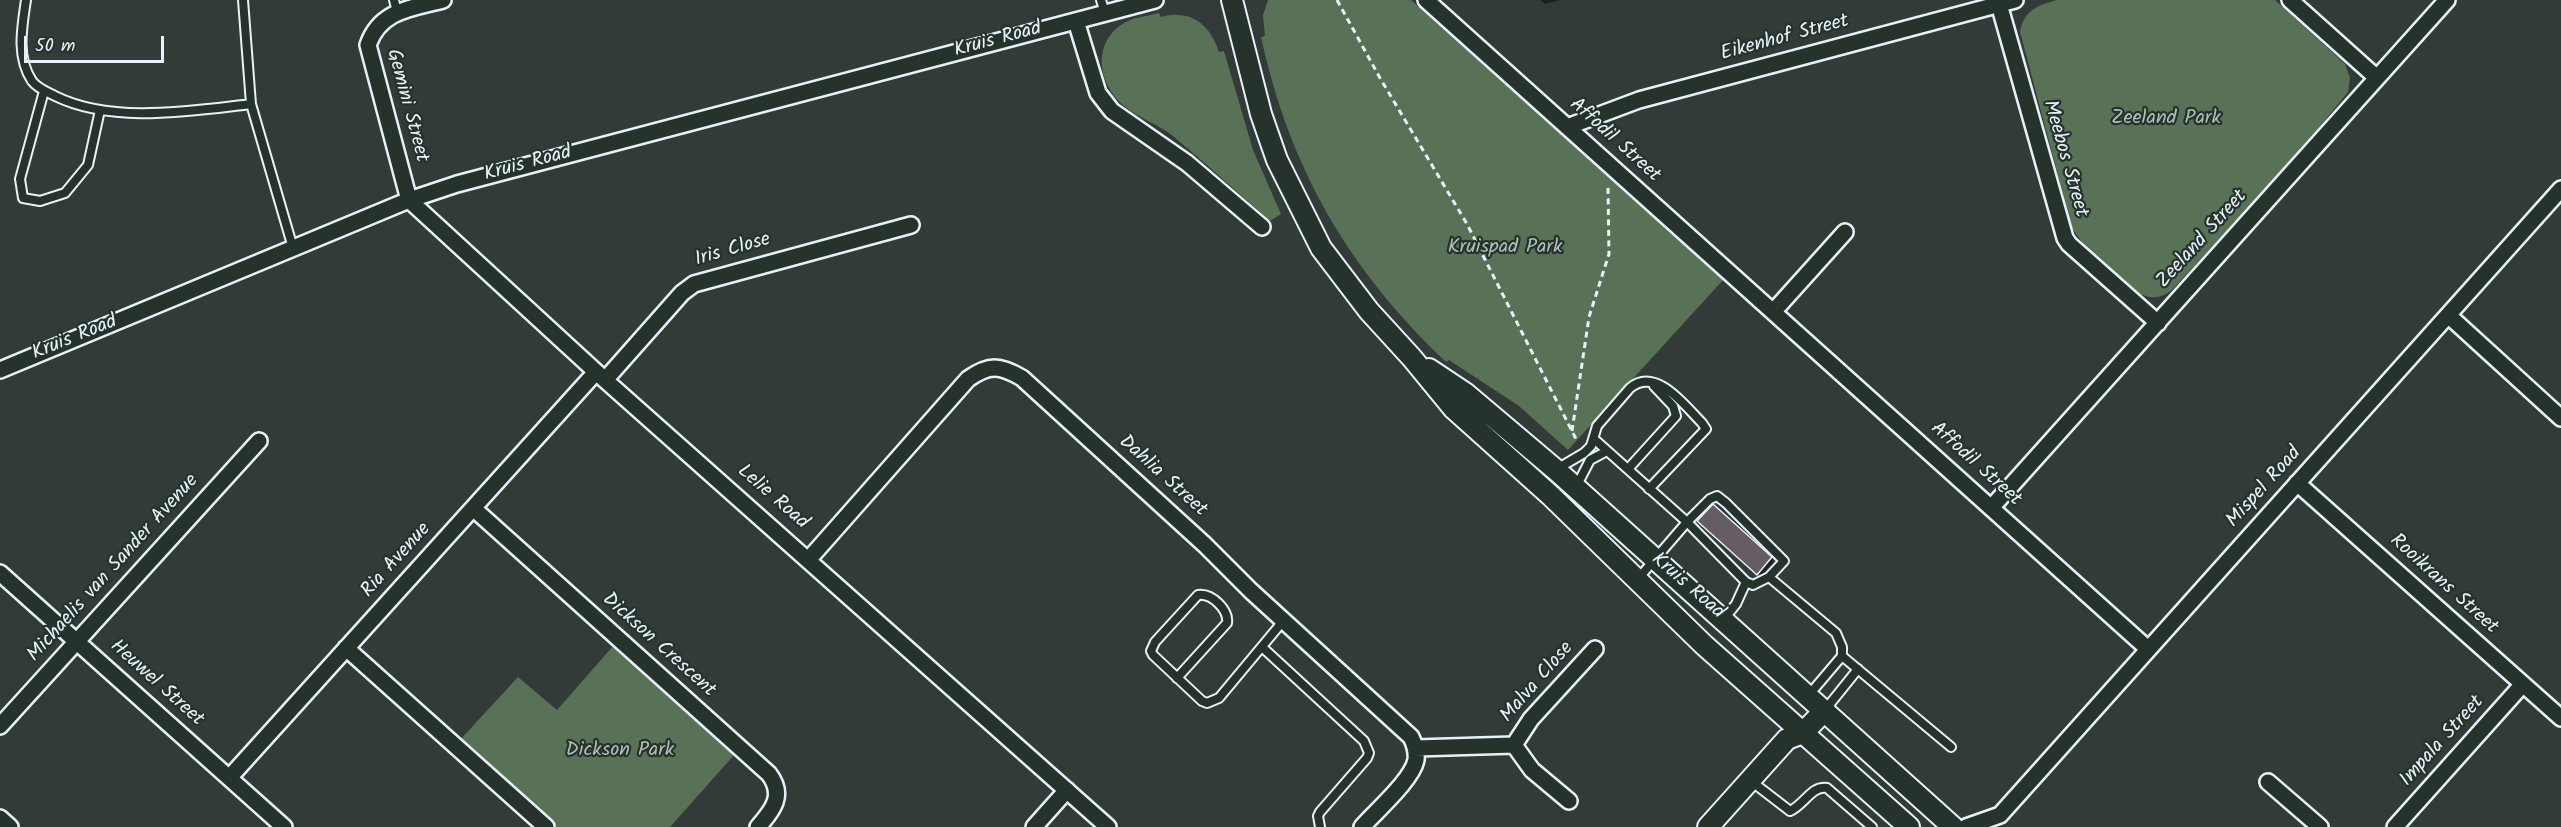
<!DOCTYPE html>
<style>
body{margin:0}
#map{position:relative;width:2561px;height:827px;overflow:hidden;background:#333b38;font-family:Kalam,sans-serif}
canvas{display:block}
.scale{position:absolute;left:24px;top:36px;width:140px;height:27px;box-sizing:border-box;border:3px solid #e8f1f8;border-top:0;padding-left:8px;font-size:18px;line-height:21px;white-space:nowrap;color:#e8f1f8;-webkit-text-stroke:4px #26332d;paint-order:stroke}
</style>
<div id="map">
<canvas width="2561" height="827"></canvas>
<div class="scale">50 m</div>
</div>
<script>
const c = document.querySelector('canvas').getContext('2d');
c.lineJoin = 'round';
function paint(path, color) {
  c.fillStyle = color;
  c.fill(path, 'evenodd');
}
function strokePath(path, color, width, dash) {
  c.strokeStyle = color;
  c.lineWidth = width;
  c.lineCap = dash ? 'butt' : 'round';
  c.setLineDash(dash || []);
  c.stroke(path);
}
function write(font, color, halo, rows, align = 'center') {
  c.font = font + ' Kalam,sans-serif';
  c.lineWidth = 4.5;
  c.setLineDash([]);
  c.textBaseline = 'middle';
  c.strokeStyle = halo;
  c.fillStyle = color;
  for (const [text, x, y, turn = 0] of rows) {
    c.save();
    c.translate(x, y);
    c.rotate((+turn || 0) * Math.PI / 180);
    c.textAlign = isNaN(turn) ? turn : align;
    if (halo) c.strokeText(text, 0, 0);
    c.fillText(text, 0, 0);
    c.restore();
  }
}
paint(new Path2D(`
 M1268,0h143l312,280 -155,170 -49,-44 -70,-46 -3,2c-98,-93 -156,-193 -185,-325l4,-1 -2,-21z
 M2057,0h218l70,64 5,14 -2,14 -49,60 -127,138c-11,9 -22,9 -34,3l-56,-51 -10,-14 -52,-196c4,-22 18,-27 37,-32z
 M1159,13l2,4c29,-8 49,7 58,35l5,-1 29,99 28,64 -11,7c-32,-29 -64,-57 -97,-85 -15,-12 -35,-18 -50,-31 -26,-22 -31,-63 1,-82 10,-6 24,-7 35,-10z
 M614,645l121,109 -65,73h-113l-97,-87 58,-63 39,33z`), '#597156');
paint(new Path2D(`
 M1541,0h19l-15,4z
 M1713,506l61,55 -13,15 -62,-55z`), '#0007');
const building = new Path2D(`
 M1713,504l59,53 -15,18 -60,-54z`);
paint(building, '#665d64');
strokePath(building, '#e8f1f8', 1.5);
const service = new Path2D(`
 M26,0c-4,27 -10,57 6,81 5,7 15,11 23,15 57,28 134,15 196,8
 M243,0l8,104 42,144
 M394,0l3,12
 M1101,0l4,13
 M44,91l-24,88 3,19 17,3 25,-8 23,-28 12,-55
 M1594,439l93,83 23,-23 7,-3 9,7 58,58 -15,16 -16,8 -7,-3 -59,-60 -50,58
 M1557,469l27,-16 7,-7 6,-20 33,-38c26,-22 55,18 72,35l4,6 -57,60
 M1628,469l48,-53 -3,-10 -19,-20
 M1576,487l14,-27 17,-9
 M1769,577l67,56 6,14v9l109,91
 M1724,619l12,-15 10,-22
 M1262,647l102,94 5,12 -2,5 -47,54 -2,4 2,11
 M1177,678l50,-55c2,-13 -15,-30 -29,-28l-43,47 -4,9 2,4 49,46 5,2 12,-5 65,-78
 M1808,696l34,-40
 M1825,710l33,-41
 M1751,781l39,30c14,-6 22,-26 37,-23l45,39`);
const minor = new Path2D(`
 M1426,0l722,649
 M2290,0l87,78
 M1999,4l66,234 4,6 89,79
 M1076,21l22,72 14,18 75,52 75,64
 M1567,127l72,-27 376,-100
 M409,200l196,180 503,447
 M409,200l-41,-155c12,-35 44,-37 75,-45
 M1773,312l72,-80
 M2448,315l113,103
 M0,370l409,-170 48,-16 698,-184
 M605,380l77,-87 12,-9 217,-59
 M2297,483l264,235
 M473,508l296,266c16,21 4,36 -11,53
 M1991,508l456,-508
 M809,559l159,-180c21,-15 32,-14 54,-1l183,167 46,46 160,146c4,8 6,14 5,23 -4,20 -40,51 -54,67
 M0,573l284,254
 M346,648l200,179
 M0,726l259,-285
 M1514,745l17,-26 64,-70
 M1514,745l18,25 37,31
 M1416,748l98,-3
 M229,778l367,-406
 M2268,782l52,45
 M0,818l10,9
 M1034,827l33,-37
 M1966,827l34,-12 561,-626
 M2395,827l128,-143`);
const tertiary = new Path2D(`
 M1232,0l29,114 16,46 44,88 48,63 43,47 41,50 97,87 154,150 205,182
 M1429,369l36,24 91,77 397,357
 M1708,827l79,-88 16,-6 22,-23`);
strokePath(service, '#e8f1f8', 12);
strokePath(minor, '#e8f1f8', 20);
strokePath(tertiary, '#e8f1f8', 24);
strokePath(new Path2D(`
 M1337,0l43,78 87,146 110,217
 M1572,431l17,-114 20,-63 -1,-67`), '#e8f1f8', 3, [6, 4.5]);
strokePath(service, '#26332d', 8);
strokePath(minor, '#26332d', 15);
strokePath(tertiary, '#26332d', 20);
write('20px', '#e8f1f8', '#26332d', [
 ["Eikenhof Street",1785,39,-15],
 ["Kruis Road",998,41,-15],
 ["Gemini Street",406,106,75],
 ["Affodil Street",1614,141,42],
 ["Meebos Street",2064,159,74],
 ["Kruis Road",528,165,-15],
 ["Zeeland Street",2203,240,-48],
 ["Iris Close",733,251,-16],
 ["Kruis Road",75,339,-22],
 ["Affodil Street",1975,465,42],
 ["Dahlia Street",1162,477,42],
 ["Mispel Road",2265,488,-48],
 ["Lelie Road",772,498,41],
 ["Ria Avenue",397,561,-48],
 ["Michaelis van Sander Avenue",114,569,-48],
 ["Rooikrans Street",2443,585,42],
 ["Kruis Road",1687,587,41],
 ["Dickson Crescent",658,646,42],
 ["Malva Close",1538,683,-49],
 ["Heuwel Street",156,684,42],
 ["Impala Street",2443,742,-48]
]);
write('20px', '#afbeb7', '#26332d', [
 ["Zeeland Park",2166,120],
 ["Kruispad Park",1505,249],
 ["Dickson Park",620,752]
]);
</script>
